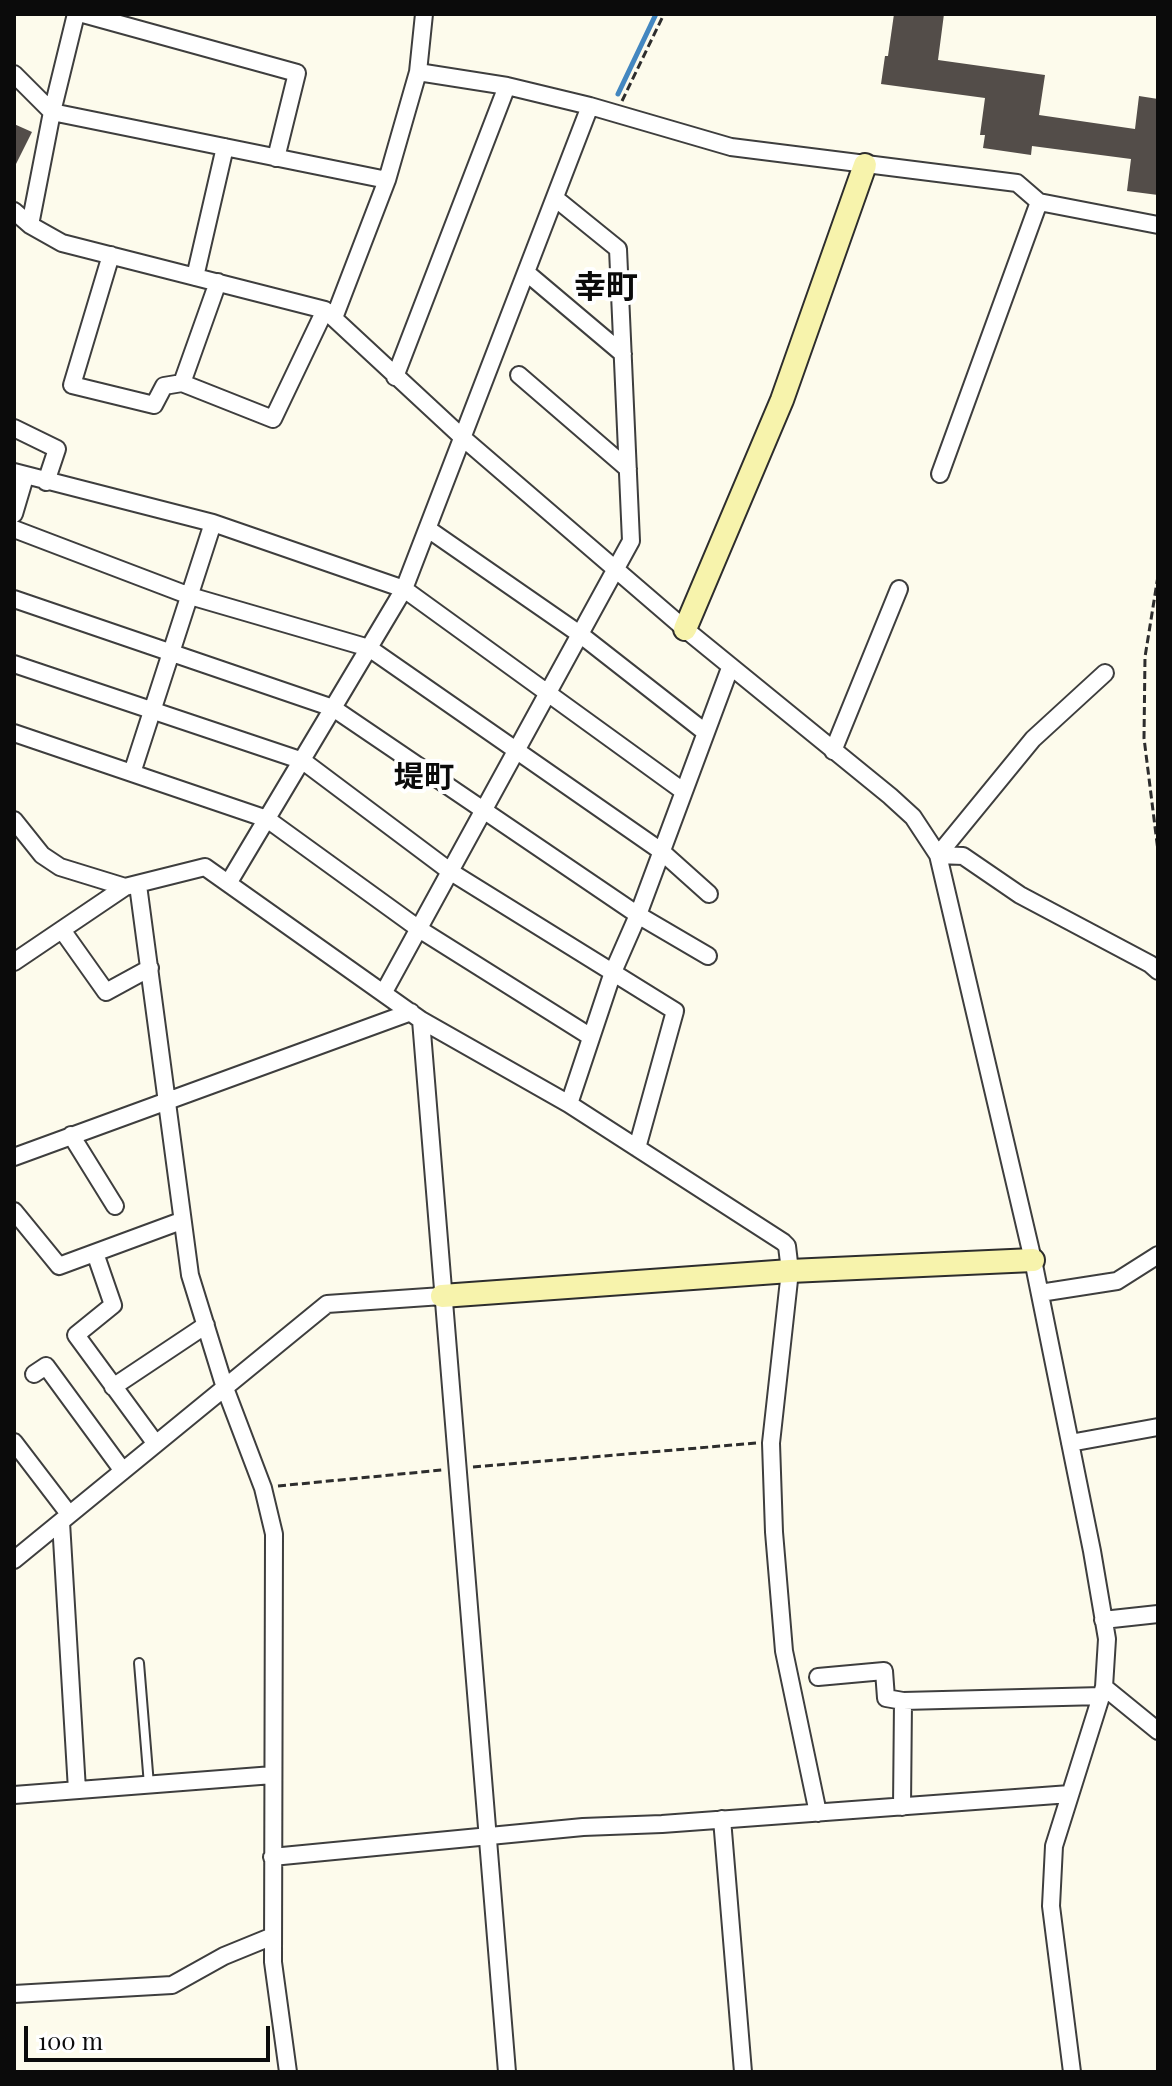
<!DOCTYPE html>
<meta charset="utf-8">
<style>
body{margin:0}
#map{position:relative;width:1172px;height:2086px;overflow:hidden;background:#fdfbec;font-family:"Playfair Display",serif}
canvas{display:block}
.frame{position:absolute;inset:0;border:16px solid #0b0b0b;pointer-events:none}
.scale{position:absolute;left:24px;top:2026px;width:246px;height:36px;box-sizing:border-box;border:4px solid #0b0b0b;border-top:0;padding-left:10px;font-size:24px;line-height:28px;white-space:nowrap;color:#0b0b0b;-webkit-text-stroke:6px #fff;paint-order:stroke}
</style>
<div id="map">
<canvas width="1172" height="2086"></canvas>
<div class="frame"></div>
<div class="scale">100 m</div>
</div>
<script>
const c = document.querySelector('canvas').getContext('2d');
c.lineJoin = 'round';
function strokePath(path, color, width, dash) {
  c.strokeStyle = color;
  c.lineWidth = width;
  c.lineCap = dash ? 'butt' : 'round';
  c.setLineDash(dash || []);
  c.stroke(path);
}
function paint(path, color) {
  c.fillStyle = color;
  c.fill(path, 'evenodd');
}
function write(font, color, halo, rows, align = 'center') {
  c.font = font + ' "Playfair Display","Noto Sans JP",serif';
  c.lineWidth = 8;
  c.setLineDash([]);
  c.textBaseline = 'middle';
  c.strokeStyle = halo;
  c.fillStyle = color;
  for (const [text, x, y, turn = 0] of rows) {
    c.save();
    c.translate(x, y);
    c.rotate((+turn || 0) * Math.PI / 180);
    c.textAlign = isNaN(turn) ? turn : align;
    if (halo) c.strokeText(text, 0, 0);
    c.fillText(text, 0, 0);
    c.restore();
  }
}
strokePath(new Path2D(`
 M618,94l38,-80`), '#4387c0', 5);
paint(new Path2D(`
 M894,14h50l-6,46 107,15 -6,40 96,14 4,-33 19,3v96l-31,-4 4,-32 -99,-13 -1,9 -48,-7 2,-13h-5l5,-37 -104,-14 4,-28h3z
 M14,124l18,8 -18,36z`), '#534d49');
const lane = new Path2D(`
 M139,1663l10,122`);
const street = new Path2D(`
 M83,14l214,59 -21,85
 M418,72l89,14 83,20 141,41 286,36 22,19 119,23
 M14,74l38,38 335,68
 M14,211l16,14 32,18 263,67 138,128 222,191 205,167 23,21 25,38 95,405 59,291 15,88 -3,48 -50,159 -3,60 21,166
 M30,225l22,-113 24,-98
 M111,255l-39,130 82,20 10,-19 18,-3 91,36 52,-109
 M527,273l96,81
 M195,277l30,-130
 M334,318l53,-138 31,-108 6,-58
 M519,375l109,94
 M395,377l112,-291
 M182,383l36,-101
 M14,428l43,21 -11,33
 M14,472l199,51 191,66 279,202
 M940,474l99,-272
 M14,514l11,-37
 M14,529l176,67 179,52 292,203 48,43
 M428,529l153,106 124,97
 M14,599l319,109 305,207 70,41
 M14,664l289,97 148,111 224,139 -38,137
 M14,733l253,86 152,110 172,108
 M833,751l66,-162
 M132,773l81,-250
 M14,820l28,35 18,12 65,20
 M938,855l25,1 57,39 130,69 8,7
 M938,855l95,-116 72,-66
 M229,882l175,-293 186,-483
 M138,885l52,390 35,113 38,100 11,46 -1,428 15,110
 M62,930l44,62 44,-24
 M14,962l111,-75 80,-20 216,153 148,84 214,138 4,4 3,25 -19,172 3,89 10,119 34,162
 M384,992l247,-451 -13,-292 -63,-51
 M421,1020l86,1052
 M569,1104l44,-132 25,-57 92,-247
 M71,1135l44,71
 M14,1157l397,-145
 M14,1211l45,55 122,-45
 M95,1253l18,52 -37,30 80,109
 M1040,1293l77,-12 41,-26
 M34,1374l12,-8 77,105
 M113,1387l93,-62
 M14,1442l55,72
 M1070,1443l88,-16
 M61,1522l16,268
 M14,1560l313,-256 115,-8
 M1103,1620l55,-6
 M818,1677l66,-6 2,27 17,3 -1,106
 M1104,1687l54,44
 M903,1701l199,-5
 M14,1795l259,-20
 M722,1819l21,253
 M272,1857l311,-30 79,-3 408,-30
 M14,1994l158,-9 52,-29 49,-20`);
const secondary = new Path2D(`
 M685,629l97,-229 83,-235
 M442,1296l348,-25 243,-11`);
strokePath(lane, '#3e3e3e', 12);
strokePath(street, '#3e3e3e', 20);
strokePath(secondary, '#2d2d2d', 26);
strokePath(new Path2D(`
 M622,101l42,-87
 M1158,576l-13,81 -1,81 14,113
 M473,1467l284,-24
 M278,1486l164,-16`), '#2d2d2d', 3, [8, 4]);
strokePath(lane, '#fff', 8);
strokePath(street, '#fff', 16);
strokePath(secondary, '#f7f3ac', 22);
write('bold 30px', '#0b0b0b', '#fff', [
 ["堤町",424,778]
]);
write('bold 32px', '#0b0b0b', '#fff', [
 ["幸町",606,288]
]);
</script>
